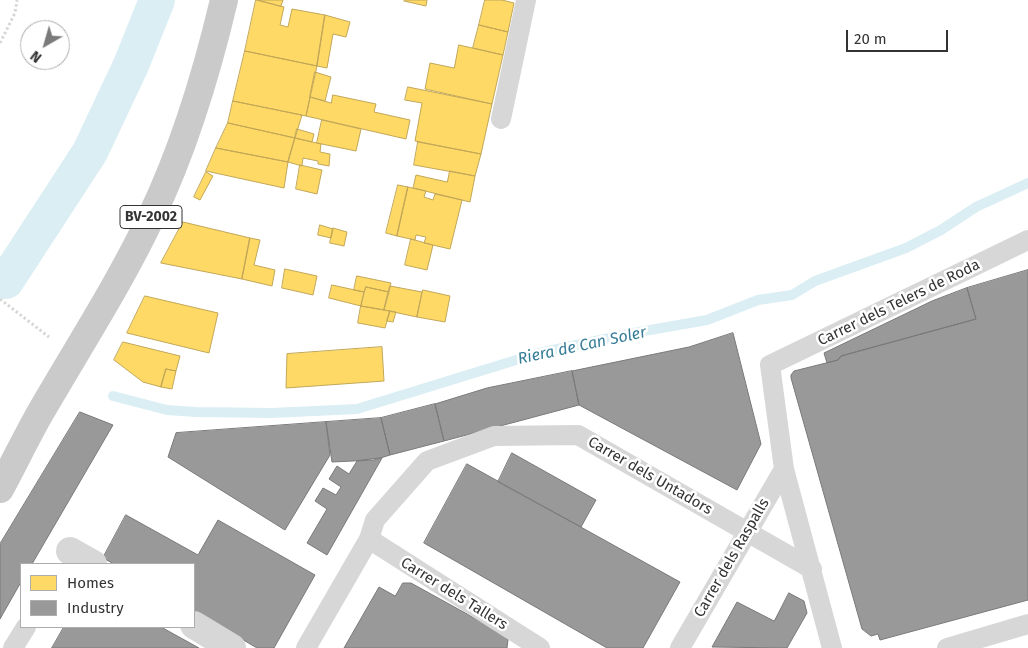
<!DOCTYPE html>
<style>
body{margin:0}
#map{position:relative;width:1028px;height:648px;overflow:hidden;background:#fff;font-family:"Fira Sans",sans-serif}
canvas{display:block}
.legend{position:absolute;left:20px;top:563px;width:175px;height:65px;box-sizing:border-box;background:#fff;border:1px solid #adadad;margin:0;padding:6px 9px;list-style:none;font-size:15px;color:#333}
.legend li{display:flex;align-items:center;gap:10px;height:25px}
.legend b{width:25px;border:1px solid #adadad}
.north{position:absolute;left:20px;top:20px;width:50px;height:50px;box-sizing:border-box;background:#fff;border:1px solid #adadad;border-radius:50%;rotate:218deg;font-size:14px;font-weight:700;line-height:20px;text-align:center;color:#333}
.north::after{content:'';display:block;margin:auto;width:18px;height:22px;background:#7a7a7a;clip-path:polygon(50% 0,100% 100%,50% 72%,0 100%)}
.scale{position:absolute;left:846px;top:30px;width:102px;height:22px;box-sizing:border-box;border:2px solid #333;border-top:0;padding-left:6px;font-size:15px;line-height:18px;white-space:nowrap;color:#333;-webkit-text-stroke:4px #fff;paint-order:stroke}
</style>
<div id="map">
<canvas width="1028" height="648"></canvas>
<ul class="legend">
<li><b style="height:14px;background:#ffd966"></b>Homes</li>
<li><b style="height:14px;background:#999"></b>Industry</li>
</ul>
<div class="north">N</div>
<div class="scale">20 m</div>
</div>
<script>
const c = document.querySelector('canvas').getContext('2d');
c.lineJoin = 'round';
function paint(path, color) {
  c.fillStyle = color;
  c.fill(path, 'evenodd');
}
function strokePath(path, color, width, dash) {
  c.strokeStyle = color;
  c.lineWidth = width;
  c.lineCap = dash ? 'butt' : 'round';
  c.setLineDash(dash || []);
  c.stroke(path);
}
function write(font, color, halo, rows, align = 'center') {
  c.font = font + ' "Fira Sans",sans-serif';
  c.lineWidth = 5;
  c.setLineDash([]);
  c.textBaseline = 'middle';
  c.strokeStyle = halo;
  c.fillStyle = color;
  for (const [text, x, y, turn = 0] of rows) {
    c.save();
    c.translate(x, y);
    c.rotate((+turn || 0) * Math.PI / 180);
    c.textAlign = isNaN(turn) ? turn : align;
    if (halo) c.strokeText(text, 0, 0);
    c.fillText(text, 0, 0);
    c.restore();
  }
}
const homes = new Path2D(`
 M256,0l28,7 -4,18 8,2 4,-18 33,6 -8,51 -72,-15z
 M258,0h25l-2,6z
 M405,0h22l-1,6 -22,-5z
 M485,0h17l12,3 -6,29 -29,-7z
 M325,15l25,7 -4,15 -13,-3 -6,34 -10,-2z
 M479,25l29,7 -5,23 -30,-7z
 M459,45l44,10 -11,49 -67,-15 5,-26 24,5z
 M245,51l72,15 -11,50 -73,-15z
 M315,72l16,5 -6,24 -15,-4z
 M408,87l84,17 -11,50 -66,-13 7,-38 -17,-3z
 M333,95l43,9 -2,8 36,8 -4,19 -100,-23 4,-19 21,6z
 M233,101l69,14 -7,23 -67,-15z
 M322,120l39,9 -5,22 -39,-8z
 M228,123l67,15 -7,24 -72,-14z
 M297,129l17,5 -2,8 -17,-4z
 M295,138l26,6 -1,8 10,2 -1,12 -11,-2v-3l-15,-3 -1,8 -14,-4z
 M418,142l63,12 -6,22 -61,-11z
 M216,148l72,14 -4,26 -78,-17z
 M300,165l22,5 -5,24 -21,-5z
 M450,171l25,5 -5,26 -57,-14 3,-13 31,7z
 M206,172l7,4 -13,24 -6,-3z
 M398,185l10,2 -11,49 -11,-3z
 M408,187l18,4 -2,6 9,3 2,-6 27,6 -12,49 -26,-6 2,-6 -10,-2 -1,5 -18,-4z
 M183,222l67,16 -8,41 -81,-16z
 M320,225l13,4 -2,9 -13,-3z
 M333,228l14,4 -3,14 -14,-3z
 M250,238l10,2 -6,25 21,5 -3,16 -30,-7z
 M411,239l22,6 -6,25 -22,-5z
 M285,269l32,7 -4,19 -31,-7z
 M357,276l34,7 -2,9 -23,-5 -2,5 -10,-2z
 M332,285l32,7 -3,14 -32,-8z
 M390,286l32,6 -5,25 -33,-7z
 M366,287l23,5 -5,18 -23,-4z
 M423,290l27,6 -5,26 -28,-5z
 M145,296l73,17 -9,40 -82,-20z
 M361,306l29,5 -5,17 -27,-5z
 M390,311l6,1 -3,10 -6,-1z
 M123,342l57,14 -4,15 -10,-2 -5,18 -18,-5 -29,-22z
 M382,347l2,34 -98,7 1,-34z
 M166,369l10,2 -4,18 -11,-2z`);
paint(homes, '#ffd966');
strokePath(homes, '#c2a757', 1);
const industry = new Path2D(`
 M1028,270v330l-148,40 -2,-6 -7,2 -9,-7 -71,-251v-3l3,-4 44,-11 3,-4 135,-37 -9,-31z
 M967,288l9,31 -135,37 -3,4 -11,3 -3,-10 108,-52z
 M733,333l28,111 -24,46 -158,-85 -7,-34 117,-24z
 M572,371l7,34 -135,36 -9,-37 52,-16z
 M435,404l9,37 -54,14 -9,-37z
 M80,412l33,13 -81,139h-11v18l-21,37v-75z
 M381,418l9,37 -16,5 -42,2 -6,-40z
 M326,422l4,33 -45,75 -117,-73 8,-24z
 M512,453l84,47 -15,27 -83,-45z
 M382,458l-55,97 -20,-12 20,-34 -12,-8 8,-13 13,7 5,-8 -12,-8 8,-13 12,8 8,-13z
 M467,464l213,118 -37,66h-36l-183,-105z
 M126,515l72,40 20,-35 97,55 -41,73h-17l-63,-37v-47h-80l-11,-6z
 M403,583h8l94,52 3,5 -1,8h-163l35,-61 16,9z
 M789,593l15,8 3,12 -20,35 -75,-1 25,-45 37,19z
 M64,627h97l38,21h-147z`);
paint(industry, '#999');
strokePath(industry, '#7a7a7a', 1);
strokePath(new Path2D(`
 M113,396l54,14 29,2 76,1 85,-4 182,-56 94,-20 74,-13 51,-20 34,-5 23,-14 91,-33 35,-18 35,-23 52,-24`), '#dbeef4', 10);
strokePath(new Path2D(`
 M6,281l84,-129 41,-87 26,-65`), '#dbeef4', 36);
strokePath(new Path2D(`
 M0,43l15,-30 2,-13
 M0,299l49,38`), '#d7d7d7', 3, [2.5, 2.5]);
strokePath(new Path2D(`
 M501,119l25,-119
 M369,539l171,109
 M13,648l13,-21
 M306,648l63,-109 6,-19 52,-59 67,-25 84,-1 234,134
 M680,648l104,-179
 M832,648l-48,-179 -14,-104 258,-125
 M947,648l81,-24`), '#d7d7d7', 20);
strokePath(new Path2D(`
 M70,551l23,13
 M194,625l38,23`), '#d7d7d7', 28);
strokePath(new Path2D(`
 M0,489c13,-24 25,-49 39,-74 38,-66 80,-130 113,-200 32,-67 55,-143 72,-215`), '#cacaca', 28);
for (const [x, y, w] of [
 [151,217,62]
]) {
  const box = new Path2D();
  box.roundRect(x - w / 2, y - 11.5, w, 23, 4);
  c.fillStyle = '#fff';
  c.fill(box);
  strokePath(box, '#333', 1);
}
write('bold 14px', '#333', null, [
 ["BV-2002",151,217]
]);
write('15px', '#333', '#fff', [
 ["Carrer dels Telers de Roda",899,303,-26],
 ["Carrer dels Untadors",650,476,30],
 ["Carrer dels Raspalls",732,558,-60],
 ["Carrer dels Tallers",454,594,32]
]);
write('italic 16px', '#367c97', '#fff', [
 ["Riera de Can Soler",582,346,-12]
]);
</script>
